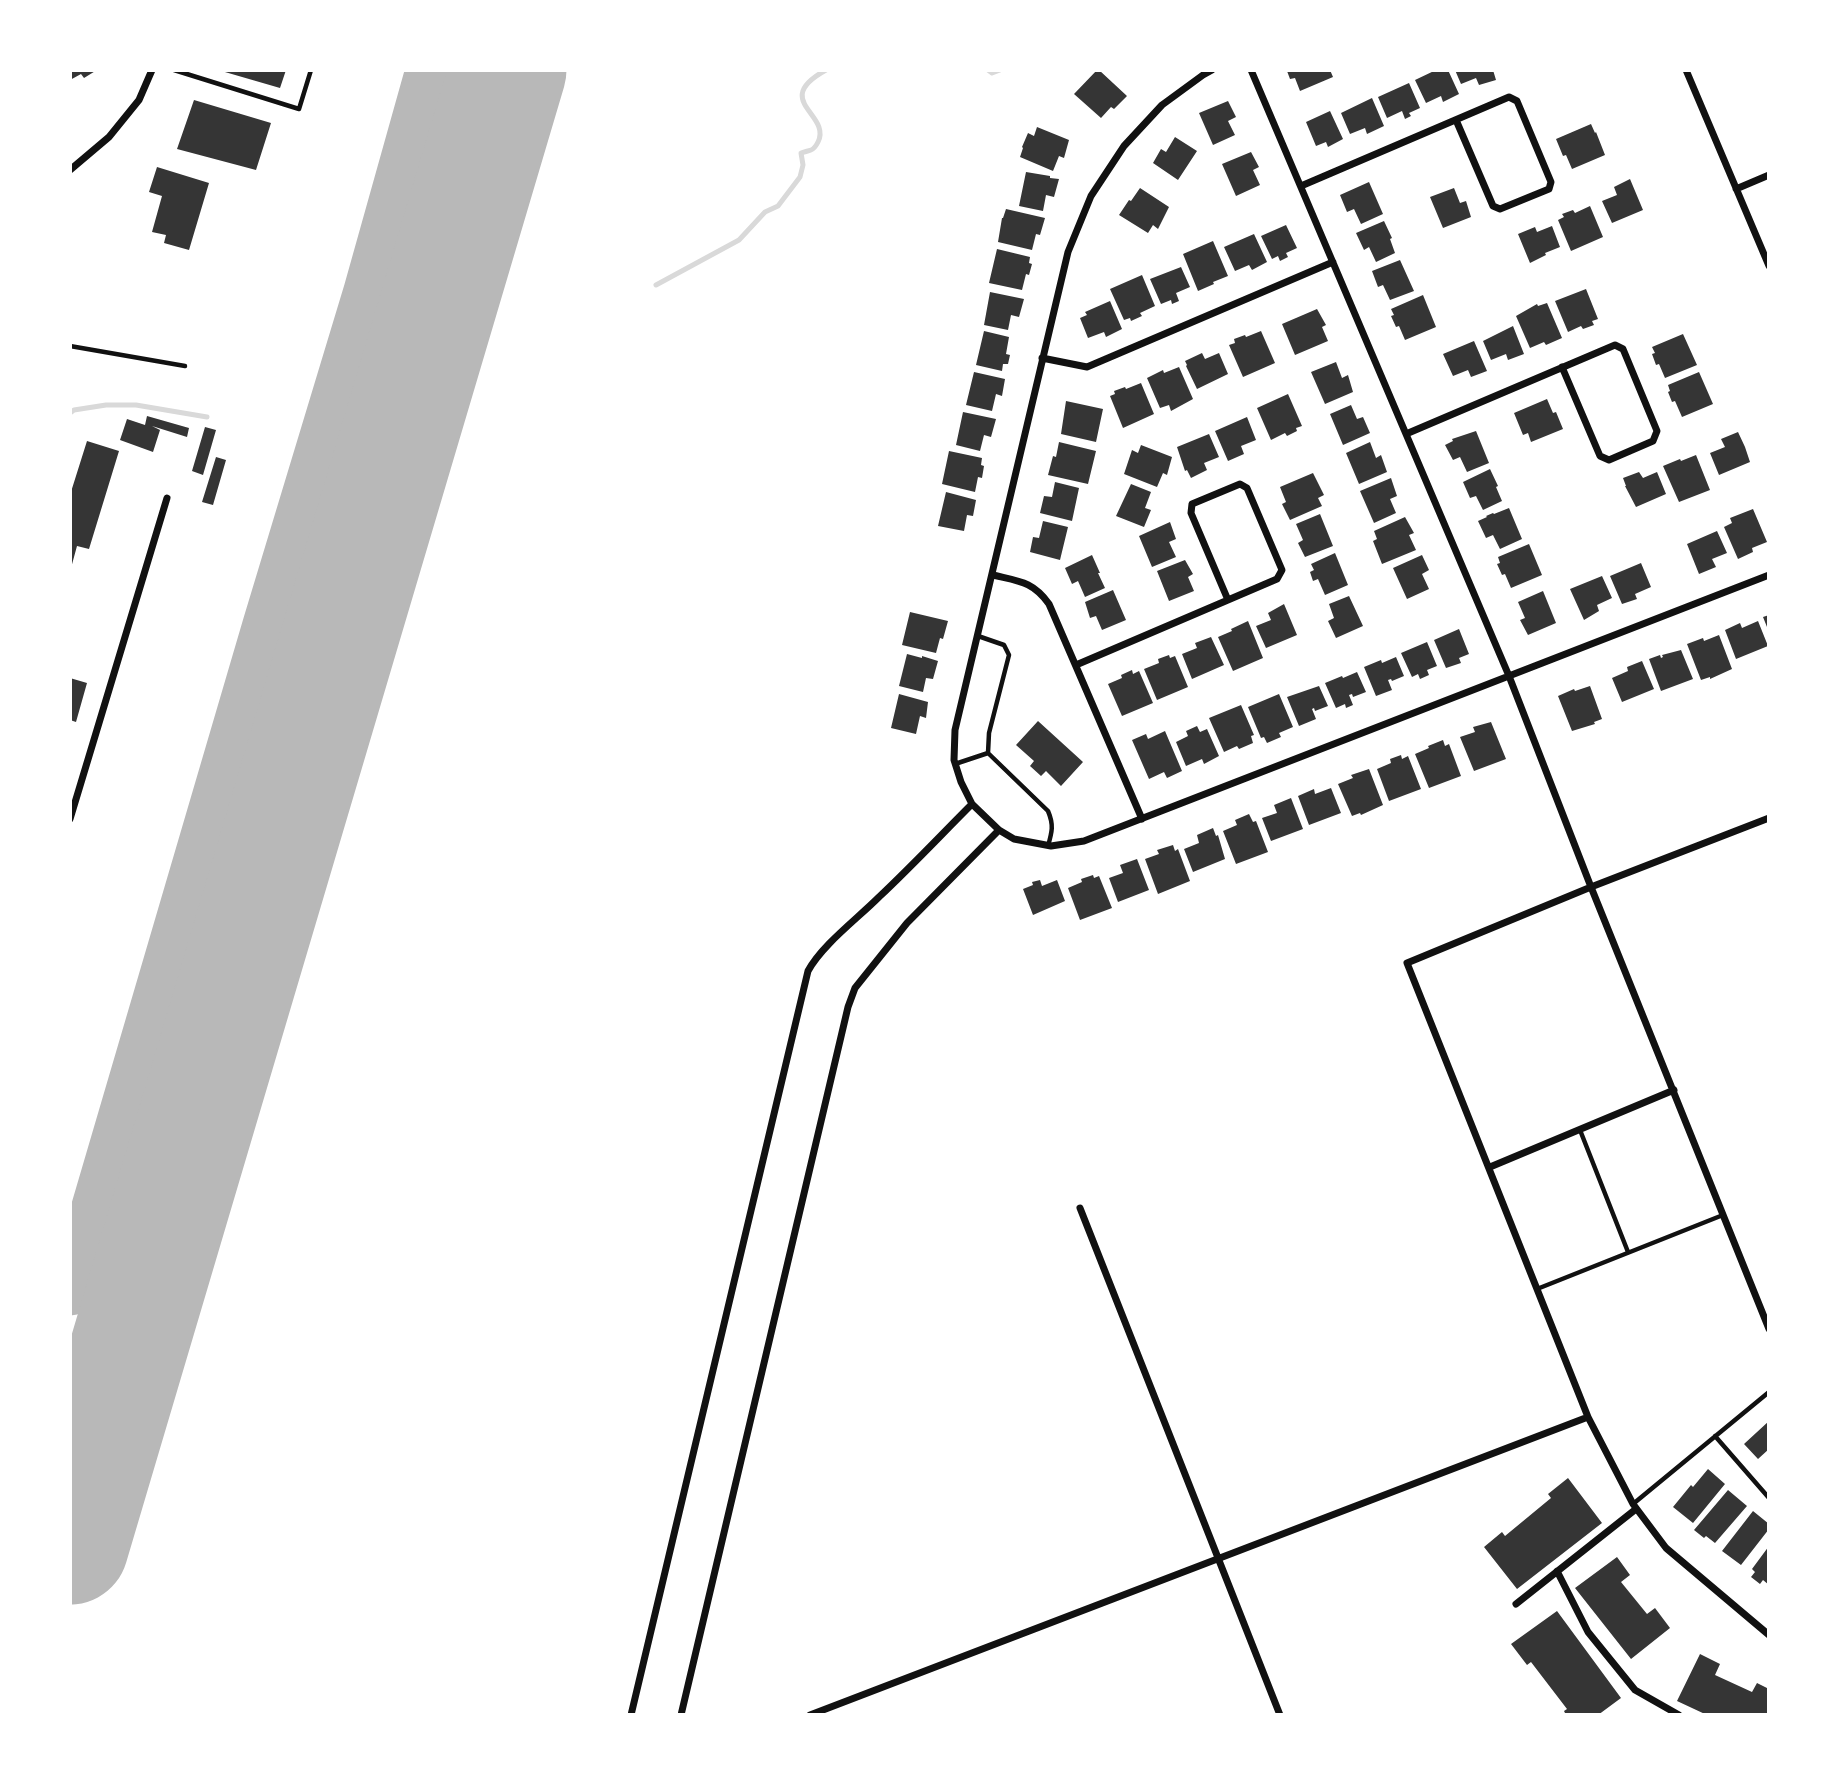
<!DOCTYPE html>
<style>
body{margin:0}
#map{position:relative;width:1839px;height:1785px;overflow:hidden;background:#fff;font-family:"Open Sans",sans-serif}
canvas{display:block}
.frame{position:absolute;inset:0;border:72px solid #fff;pointer-events:none}
</style>
<div id="map">
<canvas width="1839" height="1785"></canvas>
<div class="frame"></div>
</div>
<script>
const c = document.querySelector('canvas').getContext('2d');
c.lineJoin = 'round';
function strokePath(path, color, width, dash) {
  c.strokeStyle = color;
  c.lineWidth = width;
  c.lineCap = dash ? 'butt' : 'round';
  c.setLineDash(dash || []);
  c.stroke(path);
}
function paint(path, color) {
  c.fillStyle = color;
  c.fill(path, 'evenodd');
}
strokePath(new Path2D(`
 M988,70l4,3 8,-3
 M656,285l83,-45 26,-28 13,-6 22,-29 3,-12 -2,-12c3,-1 7,-2 10,-3 3,-1 6,-6 7,-8 14,-28 -48,-41 8,-72
 M70,413l4,-3 32,-5h30l71,12`), '#d9d9d9', 5);
strokePath(new Path2D(`
 M70,1292l196,-667 101,-334 62,-221`), '#b8b8b8', 47);
strokePath(new Path2D(`
 M70,1546l438,-1476`), '#b8b8b8', 117);
paint(new Path2D(`
 M70,70h27l-13,8 -3,-4 -11,6z
 M218,70h68l-6,18z
 M1097,70h2l28,26 -13,13 -3,-2 -10,11 -27,-24z
 M1288,70h42l3,7 -33,14 -5,-13 -5,1 -3,-8z
 M1436,70h12l11,24 -16,8 -2,-6 -15,7 -11,-23z
 M1455,70h38l3,10 -17,5 -3,-7 -15,6z
 M1409,83l11,25 -11,5 2,3 -6,3 -3,-8 -15,7 -9,-21z
 M1372,98l12,28 -17,8 -2,-6 -15,6 -9,-21z
 M194,100l77,23 -15,47 -79,-21z
 M1228,101l8,16 -8,4 7,14 -22,10 -14,-32z
 M1330,111l13,28 -15,8 -2,-5 -10,4 -10,-24z
 M1591,124l4,9 1,-1 9,23 -33,14 -6,-14 -3,1 -7,-17z
 M1037,127l32,13 -5,18 -5,-2 -6,15 -33,-14 3,-9 -1,-1 6,-14 6,3z
 M1175,137l22,14 -19,29 -25,-17 8,-14 5,3z
 M1251,152l8,15 -6,3 7,15 -24,11 -14,-32z
 M157,167l52,16 -20,67 -25,-7 2,-8 -14,-3 10,-36 -13,-4z
 M1026,172l24,4v2l9,1 -5,18 -8,-2 -3,16 -24,-5z
 M1630,179l13,31 -31,13 -10,-22 15,-6 -3,-8z
 M1369,182l14,32 -22,10 -7,-15 -7,3 -7,-17z
 M1140,188l29,19 -11,22 -5,-4 -5,8 -29,-18 10,-15 2,1z
 M1454,188l6,15 6,-2 5,16 -28,11 -13,-31z
 M1590,206l13,31 -32,14 -13,-31 6,-3 -2,-3 11,-4 2,3z
 M1006,209l39,9 -5,17 -4,-1 -4,16 -34,-8 4,-24h1z
 M1384,221l8,17 -2,1 5,14 -19,9 -7,-15 -5,3 -8,-17z
 M1286,225l11,23 -11,5 2,4 -8,4 -2,-5 -6,3 -11,-23z
 M1552,226l8,21 -15,6 1,2 -16,8 -12,-29 17,-7 2,5z
 M1254,234l13,28 -15,8 -3,-5 -14,6 -11,-24z
 M1213,241l15,35 -15,6 1,2 -16,7 -15,-37z
 M997,249l33,8 -1,6 3,1 -3,11 -3,-1 -4,16 -33,-7z
 M1400,260l14,31 -24,9 -7,-15 -5,2 -6,-16z
 M1181,267l9,20 -14,6 3,8 -7,3 -1,-4 -10,4 -11,-25z
 M1142,275l13,31 -15,7 2,3 -11,5 -1,-3 -6,2 -14,-31z
 M1586,289l12,30 -6,2 2,4 -11,4 -2,-3 -13,6 -13,-31z
 M990,292l34,7 -5,18 -8,-2 -3,15 -24,-5z
 M1423,295l13,32 -31,13 -6,-14 -3,1 -5,-11 3,-1 -3,-6z
 M1110,301l12,28 -16,8 -2,-5 -16,6 -8,-20 7,-3 -2,-3z
 M1547,303l15,35 -16,7 -2,-3 -14,6 -14,-32 21,-12 1,2z
 M1317,309l9,16 -4,2 6,14 -33,14 -13,-31z
 M1513,326l11,28 -16,6 -2,-6 -15,6 -8,-19z
 M984,331l25,6 -3,17 4,1 -2,9h-5l-1,7 -26,-6z
 M1261,331l14,32 -32,14 -14,-32 6,-2 -1,-4 11,-4 1,2z
 M1683,334l14,31 -32,13 -6,-14 -3,1 -4,-11 3,-1 -3,-6z
 M1474,341l13,30 -16,6 -3,-7 -15,6 -10,-22z
 M1202,353l3,6 14,-6 9,21 -31,15 -11,-23 1,-1 -2,-4z
 M1336,362l6,16 6,-3 5,17 -28,12 -14,-32z
 M1179,367l14,32 -22,12 -2,-6 -9,3 -13,-30 16,-8 1,3z
 M974,372l31,7 -3,17 -6,-2 -4,17 -26,-6z
 M1699,372l14,32 -31,13 -7,-16 -3,1 -4,-10 2,-1 -2,-6z
 M1141,383l13,31 -31,14 -13,-32 5,-2 -1,-3 11,-4 1,2z
 M1288,394l14,32 -6,2 1,3 -10,5 -2,-3 -14,7 -14,-32z
 M1547,399l6,14 3,-1 7,17 -32,13 -3,-9 -5,2 -9,-22z
 M1066,401l37,8 -7,33 -35,-8z
 M1351,405l6,14 6,-2 7,16 -27,12 -13,-31z
 M963,412l33,7 -5,18 -7,-2 -4,16 -24,-6z
 M147,416l42,12 -2,9 -35,-11 8,4 -7,22 -33,-12 7,-21 18,6z
 M1247,417l9,23 -15,6 3,8 -16,7 -13,-30z
 M205,427l11,3 -13,45 -11,-4z
 M1476,431l13,32 -22,9 -7,-15 -7,3 -8,-15 8,-4 -1,-2z
 M1738,432l7,15 5,15 -31,13 -9,-22 15,-6 -4,-8z
 M1209,434l10,23 -15,6 3,7 -16,8 -4,-8 -2,1 -8,-24z
 M87,441l32,10 -30,98 -12,-3 -6,22 -1,-73z
 M1059,442l37,9 -8,33 -40,-9 5,-19 3,1z
 M1370,442l6,16 5,-3 6,17 -28,12 -13,-31z
 M1141,445l31,12 -5,18 -4,-2 -6,14 -33,-13 8,-24 6,3z
 M949,451l33,7 -1,7 3,1 -2,12 -4,-1 -3,15 -33,-8z
 M1696,455l14,35 -31,12 -16,-36 17,-7 1,2z
 M216,457l10,3 -13,45 -11,-3z
 M1490,469l8,17 -2,1 6,14 -19,9 -7,-14 -6,2 -7,-16z
 M1639,472l4,6 14,-6 9,22 -30,13 -11,-21h1l-3,-8z
 M1313,473l11,22 -6,3 4,8 -32,14 -8,-16 4,-2 -6,-15z
 M1391,478l6,18 -7,3 6,14 -22,10 -14,-32z
 M1055,482l24,6 -7,33 -32,-8 4,-17 8,1z
 M1131,484l20,8 -6,16 6,2 -7,17 -28,-11z
 M946,492l30,8 -3,16 -6,-1 -3,16 -26,-5z
 M1509,508l13,31 -22,10 -7,-14 -7,3 -8,-17 9,-4 -1,-1 7,-3 1,1z
 M1753,509l14,33 -15,6 1,4 -15,7 -14,-32 8,-4 -2,-5z
 M1320,514l13,32 -28,11 -7,-14 5,-3 -7,-16z
 M1405,517l9,16 -5,2 7,15 -34,14 -9,-23 4,-2 -3,-8z
 M1043,521l25,6 -8,33 -30,-8 3,-15 6,1z
 M1170,522l6,17 -7,3 7,15 -24,10 -13,-31z
 M1717,531l10,22 -15,6 4,8 -17,7 -12,-30z
 M1529,544l13,31 -31,13 -6,-14 -3,1 -5,-11 3,-1 -2,-6z
 M1335,553l13,32 -23,10 -7,-16 -5,2 -3,-9 4,-2 -3,-6z
 M1092,555l8,18h-2l7,15 -20,9 -7,-16 -6,3 -7,-16z
 M1422,555l7,15 -7,4 7,15 -22,10 -14,-31z
 M1185,560l8,14 -5,3 6,14 -25,10 -12,-30z
 M1641,563l10,24 -16,7 2,5 -15,5 -12,-28z
 M1602,576l10,22 -15,7 2,6 -15,9 -14,-31z
 M1113,590l13,30 -24,10 -6,-14 -6,2 -5,-16z
 M1543,591l13,32 -28,12 -8,-15 5,-2 -7,-16z
 M1349,596l14,30 -27,12 -8,-17 6,-3 -5,-14z
 M1284,604l13,31 -31,13 -10,-22 15,-6 -3,-7z
 M910,612l38,9 -5,18 -3,-1 -4,15 -34,-8z
 M1769,615v17l-6,-15z
 M1248,621l15,37 -30,13 -15,-34 14,-6 -1,-2z
 M1758,621l10,25 -32,13 -11,-29 15,-7 2,5z
 M1459,629l10,25 -10,4 2,5 -15,5 -12,-28z
 M1719,635l13,34 -22,10v-2l-9,3 -14,-36 16,-6 1,3z
 M1211,637l13,28 -32,14 -10,-25 15,-6 -2,-5z
 M1427,642l10,24 -10,4 2,5 -9,4 -2,-5 -6,3 -11,-24z
 M1681,650l12,29 -32,12 -12,-32 11,-4 1,3 2,-1 -1,-2z
 M907,654l15,4v-2l16,5 -5,18 -7,-1 -3,14 -24,-6z
 M1169,655l1,3 5,-2 13,31 -31,13 -13,-31 15,-6 -1,-4z
 M1396,657l8,19 -12,5 -1,-2 -3,1 4,10 -16,6 -12,-29 17,-7 1,3z
 M1642,661l12,28 -32,13 -10,-24 16,-7 -1,-4z
 M1132,670l1,4 6,-3 14,32 -31,13 -14,-32 14,-6 -1,-3z
 M1357,672l9,20 -13,5 -1,-3 -3,1 4,10 -7,3 -1,-4 -9,4 -11,-25 17,-7 1,2z
 M70,678l17,5 -11,39 -6,-2z
 M1319,686l9,20 -13,5 -1,-3 -2,1 4,10 -17,7 -12,-29z
 M1590,686l12,33 -8,3 1,2 -23,7 -14,-35 16,-7 1,2z
 M899,694l29,8 -2,16 -6,-2 -4,18 -25,-6z
 M1279,694l14,33 -14,6 2,4 -14,6 -3,-6 -3,1 -13,-31z
 M1241,705l13,30 -3,1 2,7 -14,6 -2,-3 -13,6 -15,-34z
 M1038,721l45,41 -22,24 -15,-15 -5,5 -11,-10 4,-5 -18,-16z
 M1491,722l15,37 -32,12 -14,-34 15,-5 -2,-5z
 M1197,726l3,6 7,-3 12,27 -15,8 -2,-5 -16,7 -10,-24 12,-6 -2,-5z
 M1165,731l17,40 -15,7 -3,-6 -15,7 -17,-39 14,-6 2,5z
 M1443,740l2,6 4,-2 12,32 -32,12 -14,-34 14,-6 -1,-2z
 M1401,755l1,4 6,-3 13,33 -32,12 -12,-32 14,-6 -1,-4z
 M1369,769l14,36 -22,10 -1,-2 -8,3 -14,-32 15,-6 -2,-3z
 M1331,788l10,25 -32,12 -11,-29 16,-7 1,5z
 M1291,798l12,31 -32,12 -9,-23 15,-5 -3,-8z
 M1249,814l4,8 3,-1 12,31 -32,12 -13,-33 14,-6 -2,-5z
 M1213,828l3,8 2,-1 7,24 -32,13 -9,-23 15,-6 -2,-8z
 M1173,845l2,6 3,-2 12,32 -32,13 -13,-35 14,-5 -2,-4z
 M1137,859l12,31 -31,12 -9,-24 14,-5 -3,-8z
 M1093,875l1,3 5,-2 13,32 -32,12 -12,-32 14,-6 -1,-3z
 M1040,880l2,6 15,-6 8,21 -32,14 -10,-26 10,-4 -1,-3z
 M1769,1421v28l-11,10 -14,-15z
 M1708,1469l17,15 -32,39 -20,-16 18,-22 2,2z
 M1568,1478l34,45 -85,66 -33,-42 18,-15 3,4 46,-38 -3,-4z
 M1728,1490l19,16 -32,37 -9,-7 -2,2 -10,-8z
 M1753,1511l16,13v5l-28,36 -19,-14z
 M1769,1546v39l-6,-5 -3,4 -9,-7 4,-5 -3,-3z
 M1617,1557l13,18 -9,7 26,32 8,-6 15,20 -39,31 -56,-71z
 M1557,1611l64,87 -23,17h-32l-2,-4 3,-2 -36,-47 -4,3 -16,-21z
 M1700,1654l20,10 -5,11 37,17 5,-9 12,6v26h-62l-30,-14z`), '#353535');
strokePath(new Path2D(`
 M174,70l125,39 12,-39
 M70,346l115,20
 M978,636l26,9 5,10 -20,78 -1,20 60,58c6,14 4,21 0,35
 M955,764l33,-11
 M1580,1130l48,122
 M1537,1289l186,-74
 M1715,1436l54,62
 M1633,1504l136,-112`), '#111', 4.5);
strokePath(new Path2D(`
 M1212,70l-9,5 -41,30 -38,41 -33,50 -23,56 -113,478 -1,30 7,22 11,22 27,26 15,9 37,7 33,-5 685,-266
 M1251,70l258,606 82,211 178,442
 M1686,70l83,196
 M70,170l39,-33 30,-37 13,-30
 M1301,186l208,-89 8,4 34,81 -2,7 -49,20 -7,-3 -37,-86
 M1736,189l33,-14
 M1042,358l45,9 246,-105
 M1406,434l209,-89 8,4 34,82 -4,10 -44,19 -9,-4 -38,-89
 M993,575c25,6 40,6 56,29l93,215
 M1076,665l201,-86 5,-9 -35,-82 -7,-4 -48,20 -1,9 37,87
 M1769,818l-178,69 -184,76 181,454 45,87 33,44 103,87
 M70,819l97,-321
 M1490,1167l184,-77
 M1080,1208l200,507
 M1557,1571l31,61 47,58 44,25
 M1516,1604l120,-95
 M631,1715l177,-744c14,-26 49,-52 71,-74 32,-30 62,-62 93,-93
 M681,1715l167,-708 7,-19 52,-65 92,-93
 M810,1715l778,-298`), '#111', 7);
</script>
